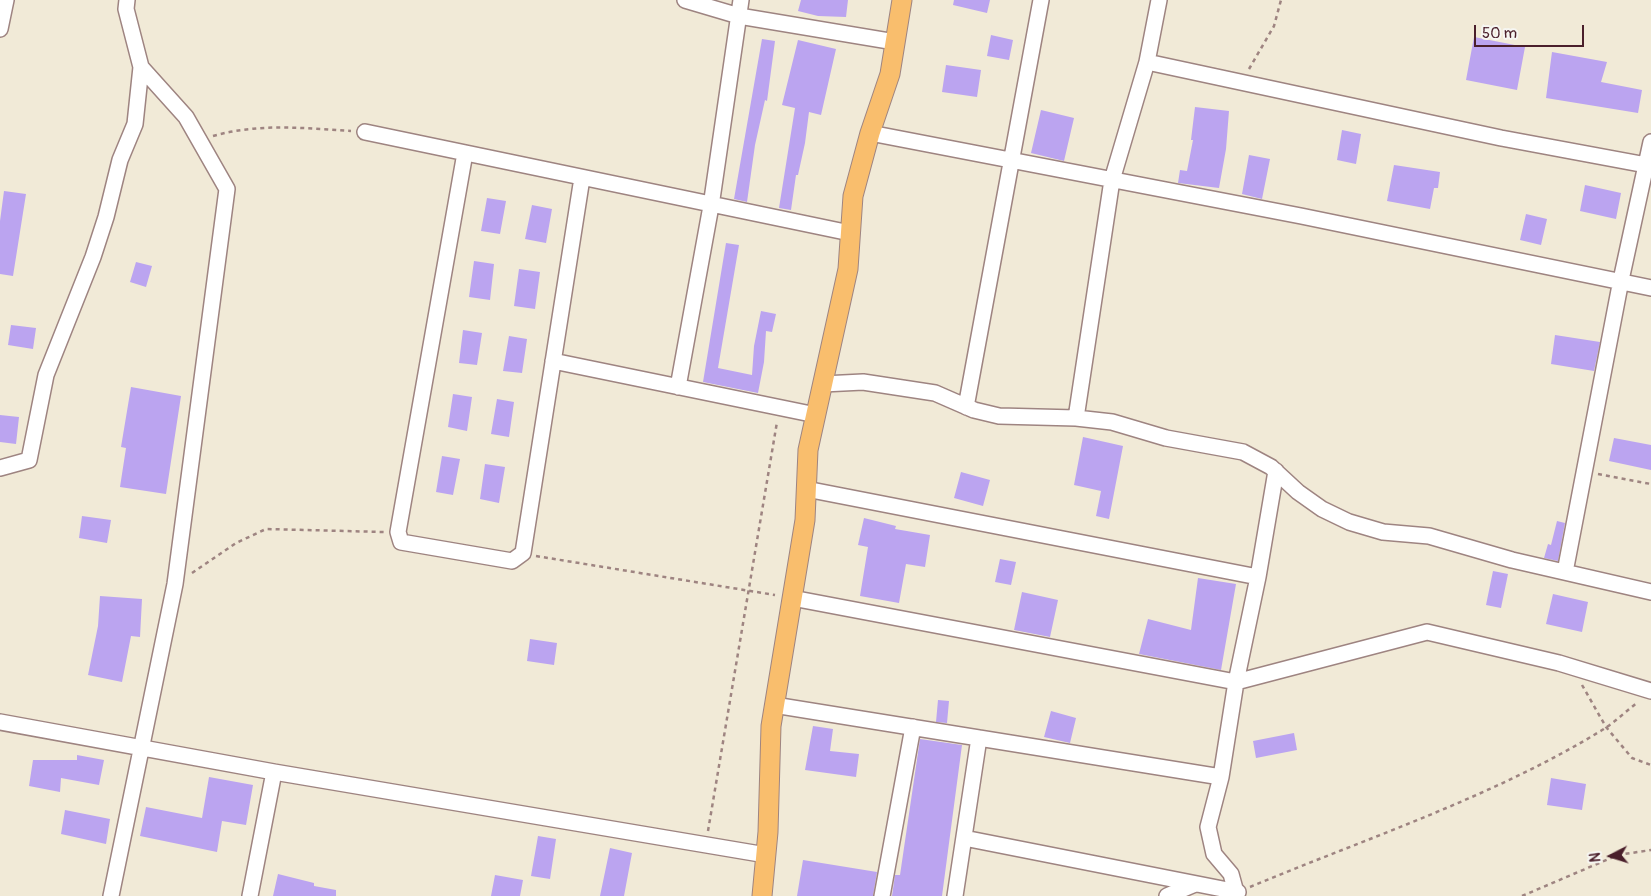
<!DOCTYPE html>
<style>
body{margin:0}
#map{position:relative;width:1651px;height:896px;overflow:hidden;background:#f1ead7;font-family:Pangolin,sans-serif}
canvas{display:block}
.north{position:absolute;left:1586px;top:831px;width:50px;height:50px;-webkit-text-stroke:4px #f6f6f2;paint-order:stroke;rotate:265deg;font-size:14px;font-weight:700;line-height:20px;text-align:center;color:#4a1f2b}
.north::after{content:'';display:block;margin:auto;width:18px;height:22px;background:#4a1f2b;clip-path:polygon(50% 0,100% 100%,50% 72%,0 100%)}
.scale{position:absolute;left:1474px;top:25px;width:110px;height:22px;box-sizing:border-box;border:2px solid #4a1f2b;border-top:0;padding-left:6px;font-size:15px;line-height:18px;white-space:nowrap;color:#4a1f2b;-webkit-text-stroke:4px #f6f6f2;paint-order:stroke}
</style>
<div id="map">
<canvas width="1651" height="896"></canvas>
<div class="north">N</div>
<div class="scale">50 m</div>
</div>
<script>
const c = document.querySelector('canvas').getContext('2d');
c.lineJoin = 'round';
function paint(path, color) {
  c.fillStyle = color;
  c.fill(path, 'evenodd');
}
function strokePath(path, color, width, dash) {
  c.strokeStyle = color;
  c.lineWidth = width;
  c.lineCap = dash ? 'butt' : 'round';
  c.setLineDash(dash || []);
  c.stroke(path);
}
paint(new Path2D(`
 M801,0h47l-2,17 -28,-1 -20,-5z
 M954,0h36l-3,13 -34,-8z
 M991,35l22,5 -4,20 -22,-4z
 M1474,37l51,10 -8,43 -51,-10z
 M762,39l13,2 -8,60 -2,-1 -10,45 -8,57 -13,-3z
 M798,40l38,9 -15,66 -12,-3 -4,31 -7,32h-2l-5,35 -12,-2 16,-100 -13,-3z
 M1552,52l55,10 -6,20 41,8 -4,23 -92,-15z
 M946,65l35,5 -4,27 -35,-5z
 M1195,107l34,4 -3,38 -7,39 -41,-5 2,-13 7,1 6,-31h-2z
 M1041,110l33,8 -10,43 -33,-8z
 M1342,130l19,4 -5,30 -19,-4z
 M1249,155l21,4 -8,40 -20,-5z
 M1394,165l46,7 -2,16h-4l-4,21 -43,-8z
 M1585,185l36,8 -5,26 -36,-8z
 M4,191l22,3 -13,82 -13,-2v-53z
 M487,198l19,3 -6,33 -19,-3z
 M532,205l20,4 -6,34 -21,-4z
 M1526,214l21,5 -6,26 -21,-5z
 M726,243l13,2 -21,123 34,7 2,-29 7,-35 15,3 -4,18 -6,-1 -2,31 -6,31 -55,-11z
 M474,261l20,3 -4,36 -21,-3z
 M136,262l16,4 -6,21 -16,-5z
 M519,269l21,3 -5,37 -21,-3z
 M11,325l25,3 -3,21 -25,-4z
 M463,330l19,3 -5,32 -18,-2z
 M1555,335l45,7 -6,29 -43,-7z
 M509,336l18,3 -5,34 -19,-2z
 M131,387l50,9 -15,98 -46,-7 6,-39 -5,-1z
 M453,394l19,3 -5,34 -19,-4z
 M497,399l17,3 -5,35 -18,-3z
 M0,415l19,2 -3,27 -16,-2z
 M1083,437l40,9 -14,73 -13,-3 5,-25 -27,-6z
 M1614,438l37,7v25l-42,-9z
 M442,456l18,3 -7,36 -17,-3z
 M485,464l20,3 -6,36 -19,-4z
 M961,472l29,8 -7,26 -29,-8z
 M82,516l29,4 -4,23 -28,-5z
 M864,518l32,8 -1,3 35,6 -5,32 -19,-3 -7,39 -39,-7 8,-49 -10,-2z
 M1557,521l8,2 -7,38 -14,-3 4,-14 3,1z
 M1000,559l16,3 -5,23 -16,-3z
 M1493,571l15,3 -7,34 -15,-3z
 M1198,578l38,6 -15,86 -82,-16 9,-35 43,11z
 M1022,592l36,8 -8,37 -36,-7z
 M1553,594l35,8 -6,30 -36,-8z
 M100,596l42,3 -2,38 -9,-1 -9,46 -34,-7 10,-49z
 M530,639l27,4 -3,22 -27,-4z
 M938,700l11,1 -2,22 -11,-1z
 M1051,711l25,7 -6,25 -26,-6z
 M813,726l20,3 -3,22 29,3 -3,23 -51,-7z
 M1294,733l3,17 -41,8 -3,-17z
 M920,739l42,6 -20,151h-50l3,-21h5z
 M77,755l27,5 -5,25 -38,-7 -1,14 -31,-6 4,-26h44z
 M209,777l44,8 -7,40 -24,-4 -5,31 -77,-16 6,-29 56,11z
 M1551,778l35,6 -4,26 -35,-5z
 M65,810l45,9 -4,25 -45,-10z
 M538,836l18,3 -6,40 -19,-3z
 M610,848l22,5 -8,43h-24z
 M803,860l74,12 -4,24h-76z
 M278,874l36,9v3l22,4v6h-63z
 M495,875l28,5 -3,16h-29z`), '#bba4f0');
const minor = new Path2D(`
 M685,0l54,16 156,26
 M0,29l6,-29
 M1147,62l354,76 150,28
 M365,132l485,101
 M870,133l431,83 350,72
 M465,153l-67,379 3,10 111,19 11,-8 59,-375
 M553,361l263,54
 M823,384l40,-2 72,11 39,17 25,6 77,2 36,4 54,16 77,14 28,15 27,25 24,17 27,13 34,10 46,4 83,24 139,32
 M678,387l33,-181 30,-206
 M966,407l75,-407
 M1076,418l36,-238 35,-118 12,-62
 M0,468l29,-8 17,-85 47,-118 13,-40 14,-57 15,-36 6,-57
 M806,489l452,88
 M1565,572l56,-292 30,-138
 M792,598l444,84 191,-50 132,31 92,28
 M774,705l447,72
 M0,722l274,50 492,83
 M964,838l274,54
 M111,896l64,-312 52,-395 -41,-72 -45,-50 -15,-58 1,-9
 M250,896l24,-124
 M882,896l31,-169
 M955,896l24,-158
 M1167,896l28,-12
 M1237,896l-6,-22 -17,-20 -6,-27 13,-50 15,-95 22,-105 18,-106`);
const major = new Path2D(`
 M762,896l6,-64 3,-106 34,-206 3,-70 40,-181 5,-73 17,-63 20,-59 12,-74`);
strokePath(minor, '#9e8481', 18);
strokePath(major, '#9e8481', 21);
strokePath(new Path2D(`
 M1249,69l25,-43 7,-26
 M213,136c45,-13 92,-8 138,-5
 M1598,474l53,10
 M536,556l239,39
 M192,573l44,-30 30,-14 118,3
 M1582,685l24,42 26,31 19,7
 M708,831l69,-409
 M1250,887c117,-49 240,-89 349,-155 14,-8 26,-20 39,-30
 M1522,896l96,-41 33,-5`), '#9e8481', 2.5, [4, 4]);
strokePath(minor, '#fff', 15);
strokePath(major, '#f9be6d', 19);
</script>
